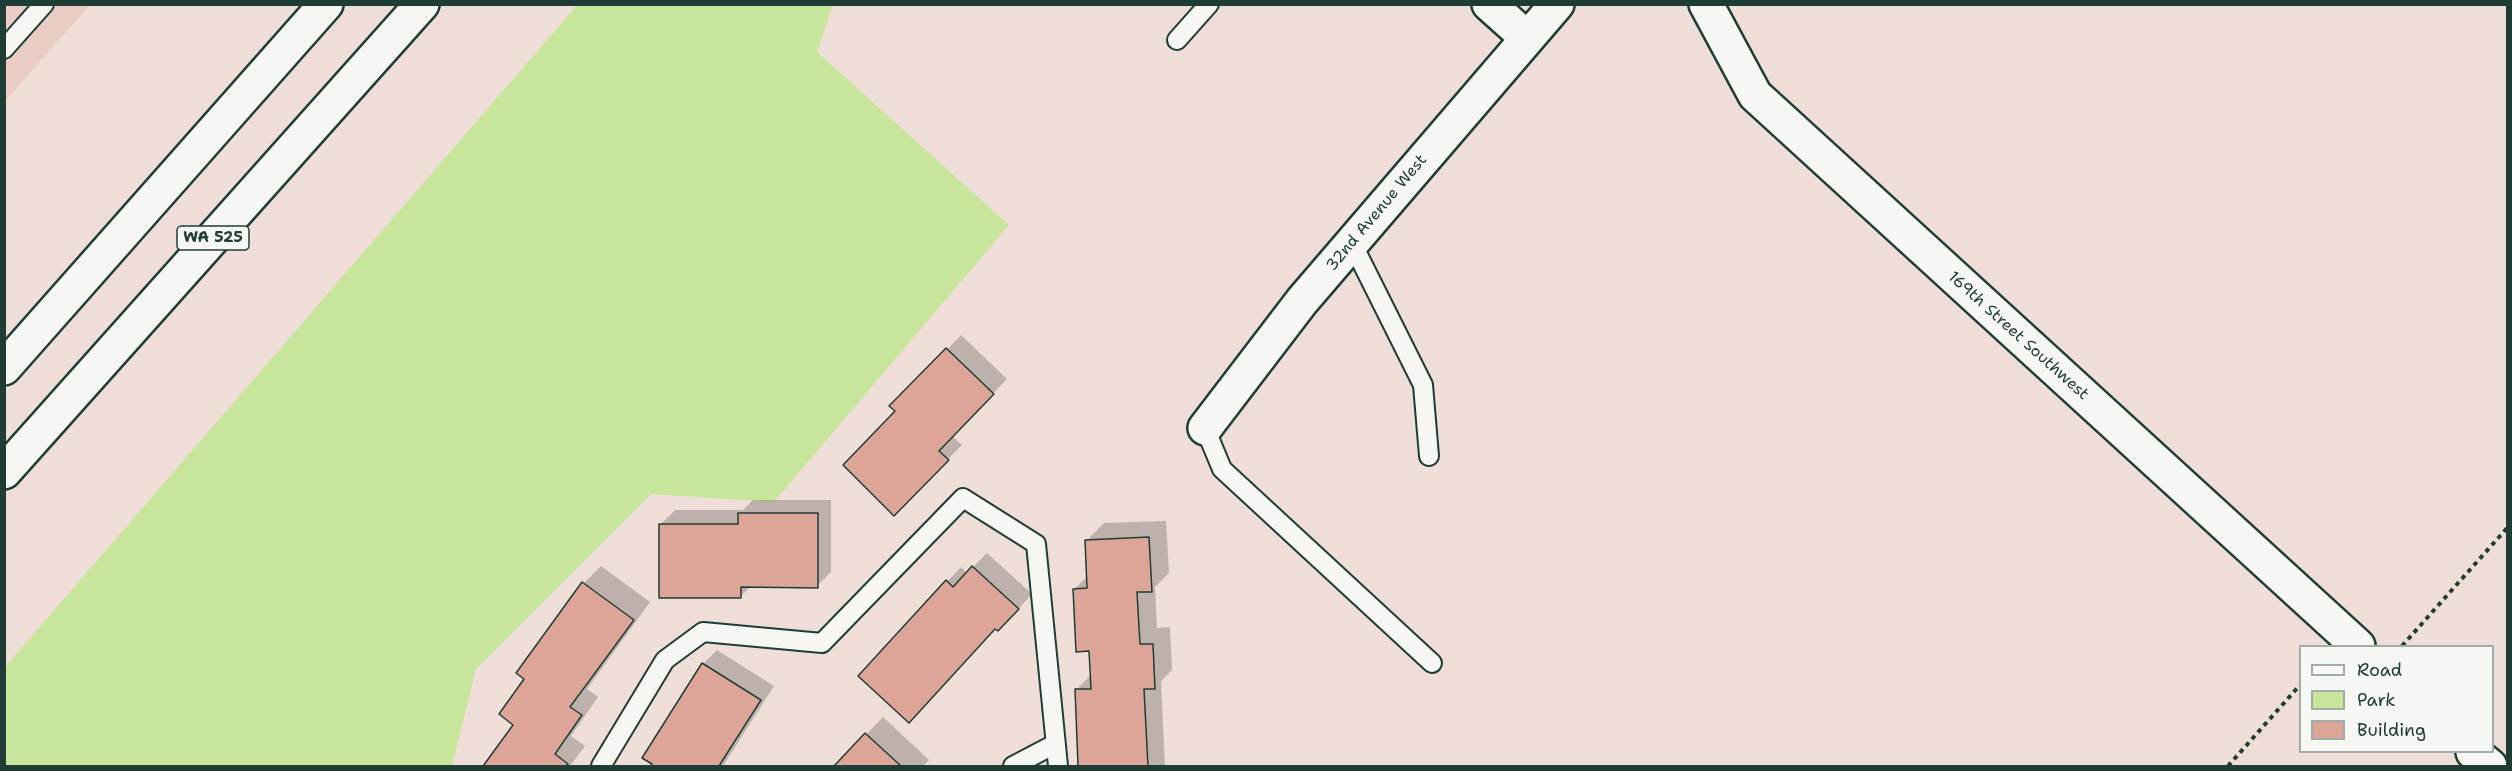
<!DOCTYPE html>
<style>
body{margin:0}
#map{position:relative;width:2512px;height:771px;overflow:hidden;background:#eeded7;font-family:"Shantell Sans",sans-serif}
canvas{display:block}
.frame{position:absolute;inset:0;border:6px solid #1f3d34;pointer-events:none}
.legend{position:absolute;left:2299px;top:645px;width:195px;height:108px;box-sizing:border-box;background:#f6f6f2;border:2px solid #a0aca6;margin:0;padding:8px 10px;list-style:none;font-size:18px;color:#1f3d34}
.legend li{display:flex;align-items:center;gap:12px;height:30px}
.legend b{width:30px;border:2px solid #a0aca6}
</style>
<div id="map">
<canvas width="2512" height="771"></canvas>
<div class="frame"></div>
<ul class="legend">
<li><b style="height:8px;background:#f6f6f2"></b>Road</li>
<li><b style="height:16px;background:#c8e59c"></b>Park</li>
<li><b style="height:16px;background:#dda597"></b>Building</li>
</ul>
</div>
<script>
const c = document.querySelector('canvas').getContext('2d');
c.lineJoin = 'round';
function paint(path, color) {
  c.fillStyle = color;
  c.fill(path, 'evenodd');
}
function strokePath(path, color, width, dash) {
  c.strokeStyle = color;
  c.lineWidth = width;
  c.lineCap = dash ? 'butt' : 'round';
  c.setLineDash(dash || []);
  c.stroke(path);
}
function write(font, color, halo, rows, align = 'center') {
  c.font = font + ' "Shantell Sans",sans-serif';
  c.lineWidth = 5;
  c.setLineDash([]);
  c.textBaseline = 'middle';
  c.strokeStyle = halo;
  c.fillStyle = color;
  for (const [text, x, y, turn = 0] of rows) {
    c.save();
    c.translate(x, y);
    c.rotate((+turn || 0) * Math.PI / 180);
    c.textAlign = isNaN(turn) ? turn : align;
    if (halo) c.strokeText(text, 0, 0);
    c.fillText(text, 0, 0);
    c.restore();
  }
}
paint(new Path2D(`
 M5,5h85l-85,96z`), '#e9cdc4');
paint(new Path2D(`
 M578,4l255,1 -16,47 192,173 -235,277 -123,-8 -175,175 -24,97h-447v-99z`), '#c8e59c');
paint(new Path2D(`
 M961,335l46,44 -55,57 10,9 -68,69 4,-103 -6,-5z
 M753,500h78v72l-14,14h-66l-11,11 -79,-73 14,-14h68z
 M1166,521l3,52 -14,14 2,41 13,-1 2,43 -11,11 4,85h-85l-4,-76 16,-16 -1,-24 -17,-61 14,-13 -2,-35 18,-18z
 M987,553l45,41 -20,22 -16,12 -136,48 101,-109 6,6z
 M601,566l49,36 -63,87 11,8 -27,39 14,10 -15,20h-85l31,-42 10,-45 58,-96z
 M717,650l57,36 -51,80h-70l50,-102z
 M883,717l46,43 -6,6h-87z`), '#0003');
const building = new Path2D(`
 M946,348l48,46 -55,57 10,9 -55,56 -51,-51 52,-54 -6,-5z
 M738,513h80v75l-77,-1v11h-82v-74h79z
 M1149,537l3,55h-15l3,52h13l2,45h-11l4,77h-70l-3,-77h16l-2,-38 -13,1 -3,-63 14,-1 -2,-48z
 M972,566l47,43 -21,22 -3,-2 -86,94 -51,-47 88,-96 7,7z
 M582,582l52,38 -64,87 12,8 -27,39 13,10 -2,2h-83l30,-41 -14,-11 25,-35 -8,-6z
 M702,663l59,37 -42,66h-68l1,-2 -10,-6z
 M865,733l36,33h-67z`);
paint(building, '#dda597');
strokePath(building, '#1f3d34', 1.5);
const service = new Path2D(`
 M1177,40l32,-36
 M4,49l40,-45
 M1352,243l71,142 6,71
 M1205,428l17,41 210,194
 M601,766l64,-106 38,-28 119,11 141,-145 73,46 22,222
 M1013,766l42,-22`);
const minor = new Path2D(`
 M1489,4l38,34
 M1706,4l49,91 603,551
 M1205,428l97,-127 255,-297
 M2473,752l17,14`);
const motorway = new Path2D(`
 M4,368l322,-364
 M4,472l418,-468`);
strokePath(service, '#1f3d34', 22);
strokePath(minor, '#1f3d34', 38);
strokePath(motorway, '#1f3d34', 38);
strokePath(new Path2D(`
 M2402,646l106,-119
 M2228,766l72,-81`), '#1f3d34', 4, [4.5, 4.5]);
strokePath(service, '#f6f6f2', 18);
strokePath(minor, '#f6f6f2', 33);
strokePath(motorway, '#f6f6f2', 33);
for (const [x, y, w] of [
 [213,238,72]
]) {
  const box = new Path2D();
  box.roundRect(x - w / 2, y - 12, w, 24, 4.5);
  c.fillStyle = '#f6f6f2';
  c.fill(box);
  strokePath(box, '#1f3d34', 1.5);
}
write('bold 15px', '#1f3d34', null, [
 ["WA 525",213,238]
]);
write('16px', '#1f3d34', '#f6f6f2', [
 ["32nd Avenue West",1377,213,-50],
 ["169th Street Southwest",2018,336,42]
]);
</script>
